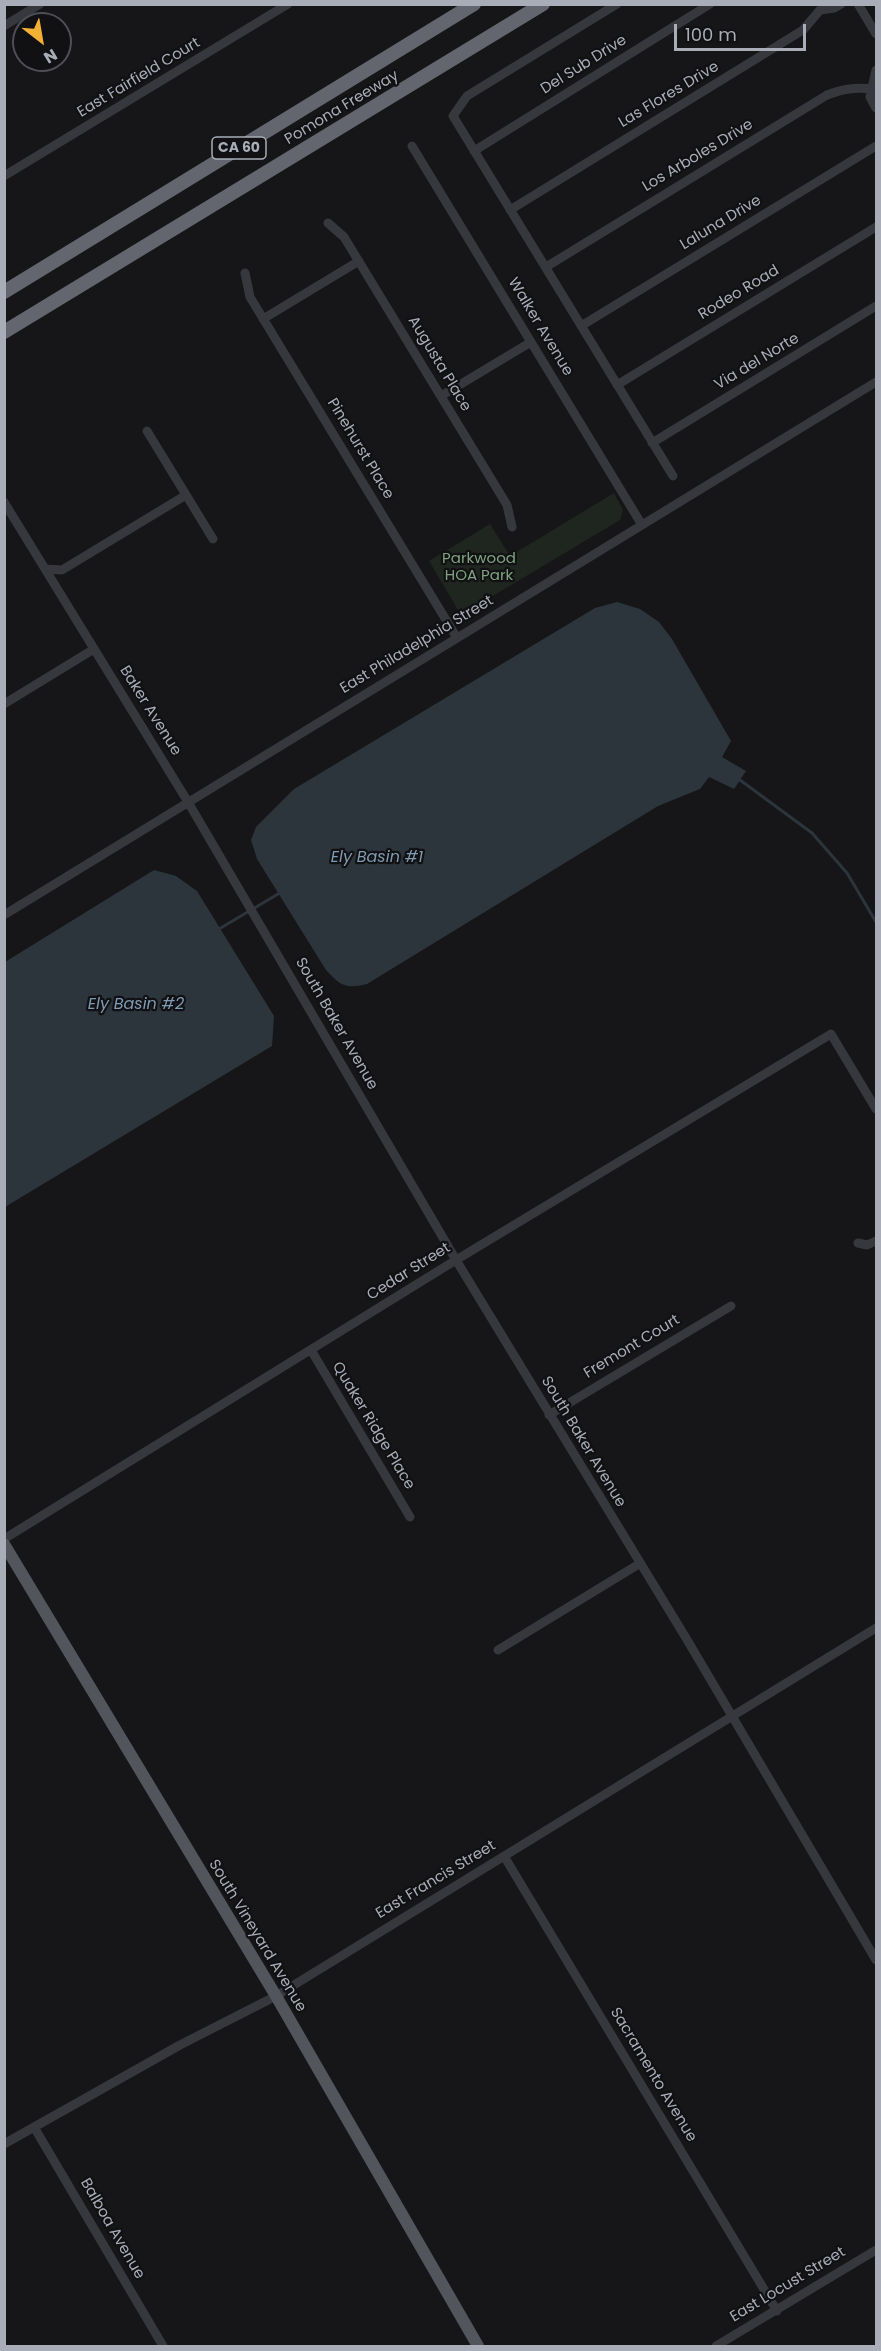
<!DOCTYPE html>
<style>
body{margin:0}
#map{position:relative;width:881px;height:2351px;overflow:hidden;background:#161618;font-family:Poppins,sans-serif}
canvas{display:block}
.frame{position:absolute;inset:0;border:6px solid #a8adb8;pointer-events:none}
.north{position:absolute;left:12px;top:12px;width:60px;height:60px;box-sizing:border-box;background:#111113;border:2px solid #4d4f55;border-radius:50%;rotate:149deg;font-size:16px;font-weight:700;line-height:24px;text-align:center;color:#a8adb8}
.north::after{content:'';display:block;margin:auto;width:21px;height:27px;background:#f2b134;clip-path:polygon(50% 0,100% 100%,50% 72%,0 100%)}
.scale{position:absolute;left:674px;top:24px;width:132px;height:27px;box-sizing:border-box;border:3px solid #a8adb8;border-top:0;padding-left:8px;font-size:18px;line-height:21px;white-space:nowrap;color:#a8adb8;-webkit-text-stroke:4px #111113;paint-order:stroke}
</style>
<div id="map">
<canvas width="881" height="2351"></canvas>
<div class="frame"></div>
<div class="north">N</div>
<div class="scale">100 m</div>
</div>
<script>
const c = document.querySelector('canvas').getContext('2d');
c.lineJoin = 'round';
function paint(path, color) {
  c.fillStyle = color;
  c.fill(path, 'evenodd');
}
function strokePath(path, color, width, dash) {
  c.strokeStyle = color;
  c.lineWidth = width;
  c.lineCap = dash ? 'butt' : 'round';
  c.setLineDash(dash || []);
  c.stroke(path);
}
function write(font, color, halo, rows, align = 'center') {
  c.font = font + ' Poppins,sans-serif';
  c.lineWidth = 4.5;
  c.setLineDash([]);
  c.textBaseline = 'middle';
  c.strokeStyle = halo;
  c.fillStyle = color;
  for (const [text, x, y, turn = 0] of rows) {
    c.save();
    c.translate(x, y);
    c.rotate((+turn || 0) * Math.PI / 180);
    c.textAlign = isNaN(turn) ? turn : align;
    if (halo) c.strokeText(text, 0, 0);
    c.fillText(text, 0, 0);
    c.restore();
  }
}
paint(new Path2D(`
 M614,493l9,17 -3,10 -159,95 -32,-54 61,-37 20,32z`), '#1e261f');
paint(new Path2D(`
 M617,602l23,7 19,13 13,17 59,102 -9,16 24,14 -12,18 -25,-12 -9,12 -42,17 -291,178c-22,5 -26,2 -41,-14l-69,-111 -6,-19 5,-13 38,-38 301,-181z
 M154,870l22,6 21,15 77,125 -2,30 -267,161v-245z`), '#2c353c');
strokePath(new Path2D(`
 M740,780l72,53 35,40 29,49
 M219,929l59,-35`), '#2c353c', 3);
strokePath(new Path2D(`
 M617,4l-150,92 -14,20 220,360
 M858,4l18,30
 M4,26l36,-22
 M876,70l-6,27 6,11
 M412,146l230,379
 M474,151l236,-147
 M4,176l284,-172
 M510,210l293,-180 17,-20 14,-2 7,-4
 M328,223l16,14 163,268 5,22
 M546,267l281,-172c16,-6 28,-8 45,-6
 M245,273l5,24 207,341
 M263,319l96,-58
 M581,326l295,-180
 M617,385l259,-158
 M441,396l90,-54
 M147,431l66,108
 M652,443l224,-137
 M4,502l184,300 268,458 230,378 190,322
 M46,569l16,1 124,-75
 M4,704l90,-55
 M4,915l872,-533
 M858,1243l9,2 9,-4
 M311,1350l99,167
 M549,1415l182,-109
 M4,1539l452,-279 375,-226 45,75
 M498,1650l141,-86
 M504,1856l273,455
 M34,2127l129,219
 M4,2144l176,-99 96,-49 600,-368
 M716,2346l160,-96`), '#37383d', 9);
strokePath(new Path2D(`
 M4,1544l272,452 202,350`), '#53555c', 12);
strokePath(new Path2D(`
 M4,292l470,-288
 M4,332l539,-328`), '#63666e', 14);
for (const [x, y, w] of [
 [239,148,54]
]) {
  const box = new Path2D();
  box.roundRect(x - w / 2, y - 11, w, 22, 4.5);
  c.fillStyle = '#111113';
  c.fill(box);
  strokePath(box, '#a8adb8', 1.5);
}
write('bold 14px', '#a8adb8', null, [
 ["CA 60",239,148]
]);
write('15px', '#a8adb8', '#111113', [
 ["Del Sub Drive",584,65,-32],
 ["East Fairfield Court",139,78,-31],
 ["Las Flores Drive",669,95,-31],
 ["Pomona Freeway",342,108,-31],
 ["Los Arboles Drive",698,156,-31],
 ["Laluna Drive",721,223,-31],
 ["Rodeo Road",739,293,-31],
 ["Walker Avenue",540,327,59],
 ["Via del Norte",757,362,-31],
 ["Augusta Place",439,364,59],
 ["Pinehurst Place",360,449,59],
 ["East Philadelphia Street",417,645,-31],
 ["Baker Avenue",150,711,58],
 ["South Baker Avenue",336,1024,60],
 ["Cedar Street",409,1272,-32],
 ["Fremont Court",632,1347,-31],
 ["Quaker Ridge Place",373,1426,59],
 ["South Baker Avenue",583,1442,59],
 ["East Francis Street",436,1880,-31],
 ["South Vineyard Avenue",257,1936,59],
 ["Sacramento Avenue",653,2075,59],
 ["Balboa Avenue",112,2229,60],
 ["East Locust Street",788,2285,-31]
]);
write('15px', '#7fa381', '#111113', [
 ["Parkwood",479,559],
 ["HOA Park",479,576]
]);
write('italic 16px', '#7f9bb3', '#111113', [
 ["Ely Basin #1",377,858],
 ["Ely Basin #2",136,1005]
]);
</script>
